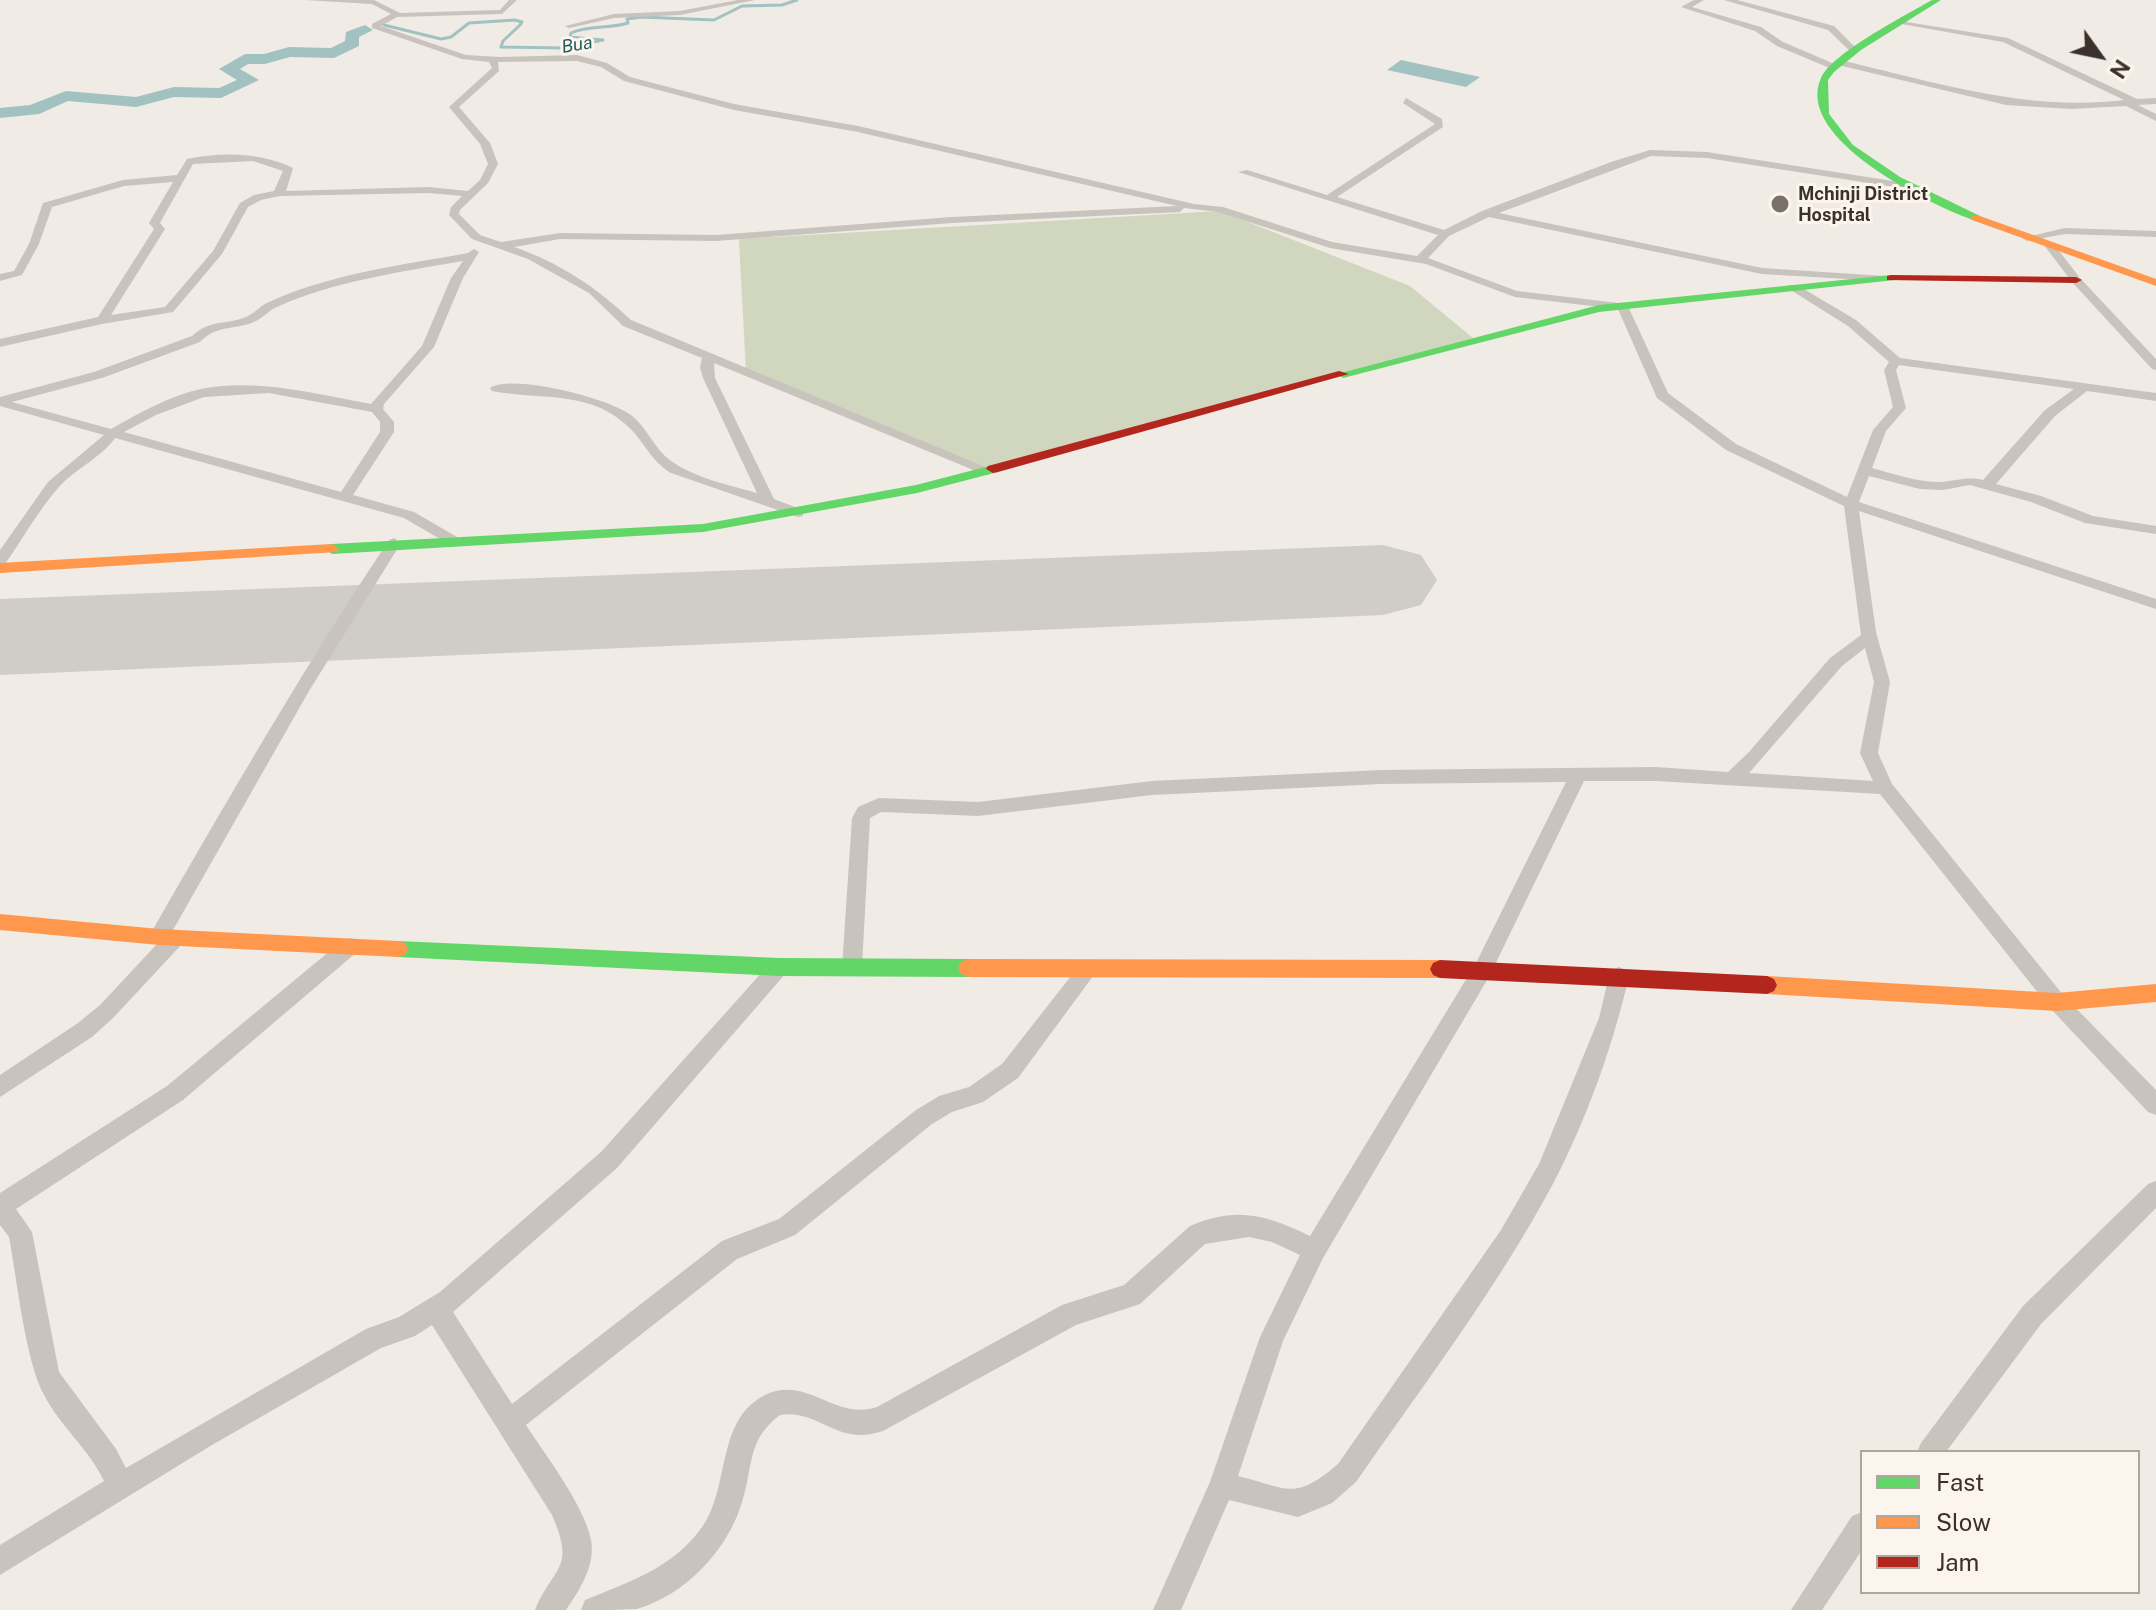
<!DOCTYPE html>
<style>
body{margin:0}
#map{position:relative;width:2156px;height:1610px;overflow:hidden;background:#f0ebe5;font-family:"Public Sans",sans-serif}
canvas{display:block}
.legend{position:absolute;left:1860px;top:1450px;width:280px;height:144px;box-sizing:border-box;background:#fbf5ee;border:2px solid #aea6a0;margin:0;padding:10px 14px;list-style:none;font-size:24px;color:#3b302b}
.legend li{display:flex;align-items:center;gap:16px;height:40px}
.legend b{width:40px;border:2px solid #aea6a0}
.north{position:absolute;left:2060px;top:16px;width:80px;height:80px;-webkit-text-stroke:6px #fbf5ee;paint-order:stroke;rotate:123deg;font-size:22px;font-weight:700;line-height:32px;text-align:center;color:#3b302b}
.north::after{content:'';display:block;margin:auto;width:28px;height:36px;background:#3b302b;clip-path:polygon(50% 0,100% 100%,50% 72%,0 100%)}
</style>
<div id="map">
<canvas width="2156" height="1610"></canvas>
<ul class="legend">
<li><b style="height:10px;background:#63d668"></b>Fast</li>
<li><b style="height:10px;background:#ff974d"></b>Slow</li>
<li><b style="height:10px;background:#b3261e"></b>Jam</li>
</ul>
<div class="north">N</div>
</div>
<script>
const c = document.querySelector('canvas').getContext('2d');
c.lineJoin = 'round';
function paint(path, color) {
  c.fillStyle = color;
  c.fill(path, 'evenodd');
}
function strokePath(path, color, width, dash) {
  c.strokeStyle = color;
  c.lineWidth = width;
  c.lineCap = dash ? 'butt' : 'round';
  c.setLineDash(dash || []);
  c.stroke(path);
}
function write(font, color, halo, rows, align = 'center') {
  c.font = font + ' "Public Sans",sans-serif';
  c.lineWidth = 6;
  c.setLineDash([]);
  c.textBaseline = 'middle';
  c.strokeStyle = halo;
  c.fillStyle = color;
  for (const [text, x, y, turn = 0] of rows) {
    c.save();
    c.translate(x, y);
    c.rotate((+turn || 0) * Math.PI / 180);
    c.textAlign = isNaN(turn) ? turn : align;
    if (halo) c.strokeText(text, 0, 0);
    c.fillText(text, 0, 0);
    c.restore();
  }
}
paint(new Path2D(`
 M1220,211l190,75 63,52 -482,132 -245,-98 -7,-133z`), '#d1d6bf');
paint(new Path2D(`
 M1401,60l79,17 -14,10 -79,-17z`), '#a1c2c1');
strokePath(new Path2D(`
 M384,25l57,14 10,-2 18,-14 46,-3 7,2 -2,3 -17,16 -2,6 63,1 39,-8 -33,-3 1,-4c18,-8 38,-4 57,-10l-1,-4 14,-2 73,3 28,-14 40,-1 15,-5`), '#a1c2c1', 3);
paint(new Path2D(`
 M365,25l8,5 -14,7v9l-25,12 -44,-1 -25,7h-17l-8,5 19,11 -38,18 -47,-1 -38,10 -68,-6 -29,13 -39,4v-10l30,-3 36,-14 70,6 38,-10 45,1 18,-8 -18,-11 26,-15h19l25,-7 42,1 14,-7 1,-9z`), '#a1c2c1');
paint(new Path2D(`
 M1383,545l38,10 16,25 -16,25 -38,10 -1383,60v-76z`), '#d0ccc6');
paint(new Path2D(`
 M304,0h70l26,13 100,-3 9,-10h8l-15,14 -105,3 -16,9 85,29 34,2 77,-2 30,8 23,14 104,27 124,22 336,78 29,3 109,35 85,14 21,-21 -200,-63 9,-2 80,25 108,-71 -32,-21 3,-5 36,21 1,8 -106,70 107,33 38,-19 129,-49 39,-12 57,2 205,32 1,2 -5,3 -201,-31 -56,-2 -152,57 263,55 123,8v4l-4,1 -119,-7 -273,-57 -40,19 -21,22 89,33 110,13 41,89 68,51 111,53 26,-67 20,-23 -9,-37 5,-8 -41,-36 -59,-37v-4h8l59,35 44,38 256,35v8l-69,-10 -32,25 -59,68 45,12 52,20 63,10v8l-71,-11 -54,-21 -61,-17 -27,5 -23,-1 -51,-13 -10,26 297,97v10l-297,-98 17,121 14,50 -12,71 14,31 172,212 92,94v25l-8,-3 -98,-104 -170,-214 -224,-13h-72l-94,194 -167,283 -40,83 -45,135c52,13 56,25 100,-12l163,-234 38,-66 60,-146 10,-42 3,-6 7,-3 7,3 3,6c-16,70 -42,142 -75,206 -56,105 -130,202 -198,300l-24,21 -34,14 -69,-17 -48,110h-28l57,-128 50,-145 40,-82 -28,-13 -23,-5 -44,7 -65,60 -64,21 -193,106c-47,16 -63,-22 -103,-16 -34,26 -26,50 -38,87 -14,48 -57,93 -105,107 -17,1 -39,1 -56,1l4,-10c44,-18 88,-32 117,-73 29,-40 13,-109 65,-133 40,-18 70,27 110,13l185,-102 62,-20 66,-59c47,-20 76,-11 120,10l166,-273 90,-181 -185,2 -229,11 -174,21 -97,-4 -11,6 -8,149 -3,6 -7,3 -7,-3 -3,-6 10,-149 6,-11 21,-9 99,4 174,-21 229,-11 275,-3 72,5 21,-20 81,-94 31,-23 -17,-129 -118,-56 -69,-52 -39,-89 -103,-12 -89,-33 -96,-16 -112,-36 -34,-4 -4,4 -228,11 -236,18 -156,-2 -46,8c46,16 82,40 117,73l364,151 -7,4 -5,-1 -269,-111 1,15 59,121 29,11v6l-5,1 -127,-44c-22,-13 -28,-35 -47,-50 -38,-33 -87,-23 -132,-32l-2,-3c21,-15 119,10 141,27 16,12 23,34 40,46 24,17 58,24 86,32l-54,-115 -3,-10 2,-10 -79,-32 -34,-33 -61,-34 -56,-20 -23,-24 2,-8 11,-11 -33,-3 -149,3 -19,4 -13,7 -26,47 -49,58 -71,12 -102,23v-8l98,-22 56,-88 -5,-6 24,-41 -49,4 -72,21 -13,37 -17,31 -22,6v-7l14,-3 15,-27 14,-41 80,-23 54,-5 10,-16c35,-7 72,-7 106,9l-7,23 143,-4 39,4 12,-11 8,-16 -8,-20 -31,-37 43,-39 -3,-6 -27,-3 -90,-31v-4l19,-10 -19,-10zM577,61l24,6 23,14 110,29 124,22 319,74 -225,11 -236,18 -156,-2 -59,9 -21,-7 -21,-21 1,-4 28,-27 10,-19 -8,-21 -31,-36 40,-36 -1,-9zM253,161l30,10 -9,20 -20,4 -14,8 -27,48 -48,56 -54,8 54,-86 -5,-6 33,-59zM1899,365l175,24 -29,21 -62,70c-16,-4 -27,1 -43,2 -23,0 -46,-8 -68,-14l14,-37 20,-23 -10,-38zM1865,648l9,34 -14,71 13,28 -124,-8 93,-107z
 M738,0h17l-75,15 -66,3 -45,10 -4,-2 49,-12 66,-3z
 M1694,0h10l-12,7 69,20 22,15 54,23 3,-5c94,22 187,52 284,40l-121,-58 -107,-19 4,-2 108,17 129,61 19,-1v6l-18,1 18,9v7l-30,-15 -55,3 -65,-4 -168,-40v4h-6l-55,-23 -22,-15 -74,-24z
 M1724,0h13l97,26 25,25 -7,2 -24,-23z
 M2065,228l91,3v6l-91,-3 -38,7 -5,-3z
 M2045,243h8l27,35 76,81v11l-4,-1 -80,-87 -28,-37z
 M474,249l5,3 -16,26 -29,69 -50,57 -1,5 11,13v10l-41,63 61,17 43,25v6h-10l-43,-25 -289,-80c-14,20 -40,31 -56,49 -21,23 -36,52 -54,77l-5,2v-16l48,-68 56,-47 -104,-29v-9l94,-25 98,-36c19,-18 35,-10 56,-20 8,-4 13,-11 21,-14 61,-28 133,-37 199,-49zM463,261l-12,17 -29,68 -51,58c-56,-10 -113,-26 -170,-15 -32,7 -62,24 -90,40l-99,-27 90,-24 98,-36c19,-19 36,-11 56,-21 8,-4 13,-11 21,-14 57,-26 124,-35 186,-46zM269,393l103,19 8,10v10l-39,60 -217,-60 32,-17 48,-18z
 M394,538l7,5 -92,148 -136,239 9,2 3,6 -3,6 -68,73 -22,20 -92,60v-22l78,-52 22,-18 57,-61 -8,-7 3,-6c76,-132 152,-264 237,-391z
 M350,938l7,2 3,6 -3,6 -174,148 -167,109 16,23 27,140 57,77 10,19 240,-139 33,-12 41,-25 161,-140 171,-191 7,-3 7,3 3,6 -3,6 -169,195 -164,144 59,92 210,-163 57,-22 137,-109 23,-14 30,-9 33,-23 80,-102 7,-3 7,3 3,6 -81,110 -35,24 -31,10 -20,12 -137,111 -58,24 -211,166c20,31 58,80 65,115 5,25 -12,51 -25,70h-31c19,-45 41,-40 17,-95l-120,-190 -17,11 -34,12 -169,97 -212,130v-30l104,-64c-15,-32 -44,-55 -60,-86 -19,-35 -27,-116 -35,-158l-9,-12v-32l167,-107 176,-146z
 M2156,1181v27l-115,116 -95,128h-29l4,-9 102,-137 125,-122z
 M1862,1512v38l-40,60h-31l61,-94z`), '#c9c3be');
paint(new Path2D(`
 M1932,0h9l-80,50 -27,22 -6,8 1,34 24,31 47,32 80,39v4l-4,1c-44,-15 -183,-82 -155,-143 11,-25 85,-63 111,-78z
 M1891,275l4,1v4l-296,32 -256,66 -6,-4 262,-69z
 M993,465l7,4 -2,3 -81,21 -214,39 -371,22 -7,-5 7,-5 371,-20 213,-39z
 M398,941l381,17 189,1 7,3 3,6 -3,6 -7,3 -189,-1 -381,-19 -7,-2 -3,-6 3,-6z`), '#63d668');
paint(new Path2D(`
 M1972,216h8l176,63v7l-184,-66z
 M332,544l7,5 -2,3 -337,21v-10z
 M0,914l159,15 239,12 7,2 3,6 -3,6 -7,2 -239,-12 -159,-15z
 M968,959l472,1 7,3 3,6 -3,6 -7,3 -472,-1 -7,-3 -3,-6 3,-6z
 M1767,976l290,17 99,-9v18l-99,9 -290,-17 -7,-3 -3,-6 3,-6z`), '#ff974d');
paint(new Path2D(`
 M1891,275l185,2 6,3 -6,3 -189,-3v-4z
 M1339,371l10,3 -351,98 -5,1 -7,-4 2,-3z
 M1440,960l327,16 7,3 3,6 -3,6 -7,3 -327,-16 -7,-3 -3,-6 3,-6z`), '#b3261e');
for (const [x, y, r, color] of [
 [1780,204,10,"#7a716c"]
]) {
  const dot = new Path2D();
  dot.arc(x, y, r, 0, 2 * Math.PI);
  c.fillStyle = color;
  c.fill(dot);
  strokePath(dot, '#fbf5ee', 3);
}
write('italic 18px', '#1f5a5e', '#fbf5ee', [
 ["Bua",577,45,-9]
]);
write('bold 18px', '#3b302b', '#fbf5ee', [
 ["Mchinji District",1798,194],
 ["Hospital",1798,215]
], 'left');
</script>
